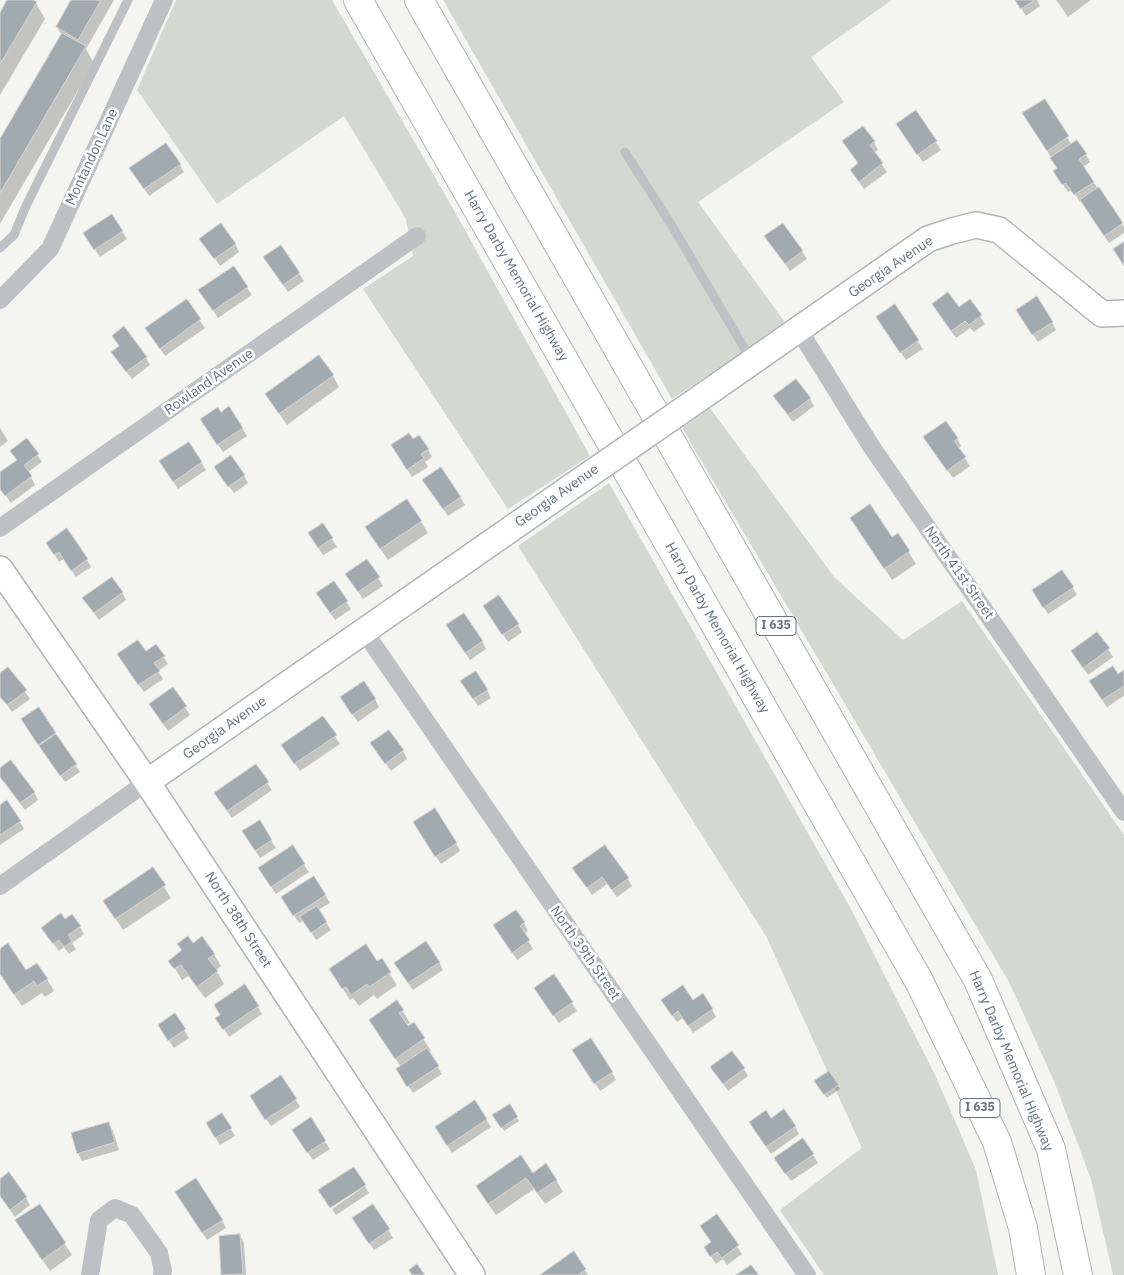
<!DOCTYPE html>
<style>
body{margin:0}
canvas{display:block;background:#f4f4f0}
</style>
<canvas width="1124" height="1275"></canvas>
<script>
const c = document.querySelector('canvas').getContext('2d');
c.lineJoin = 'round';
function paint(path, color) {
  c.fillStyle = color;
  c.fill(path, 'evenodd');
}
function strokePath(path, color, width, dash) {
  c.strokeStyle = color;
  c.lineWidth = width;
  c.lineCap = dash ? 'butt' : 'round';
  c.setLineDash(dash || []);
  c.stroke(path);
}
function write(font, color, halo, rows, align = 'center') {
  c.font = font + ' "IBM Plex Sans",sans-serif';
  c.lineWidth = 5;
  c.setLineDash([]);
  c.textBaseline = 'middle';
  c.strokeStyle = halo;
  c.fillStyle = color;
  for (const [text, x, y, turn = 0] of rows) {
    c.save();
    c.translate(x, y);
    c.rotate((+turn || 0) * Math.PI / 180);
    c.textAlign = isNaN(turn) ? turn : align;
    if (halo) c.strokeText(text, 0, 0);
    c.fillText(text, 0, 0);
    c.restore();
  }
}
paint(new Path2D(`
 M176,0h156l119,205 139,251 -82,53 -145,-220 50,-33 -7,-37 -62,-103 -127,88 -80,-114z
 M443,0h449l-81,57 33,45 -146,100 88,122 -114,75z
 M710,408l124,169 69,63 59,-39 162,234v440h-11l-22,-96 -37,-98 -45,-99 -327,-554z
 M609,483l242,426 85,168 40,93 22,105h-174l-44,-65 82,-62 -96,-212 -248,-390z`), '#d3d9d0');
paint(new Path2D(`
 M9,0h22l5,3 9,16 -45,76v-80z
 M72,0h42l-28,49 8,14 -94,161v-82l62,-106 -5,-9z
 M1016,0h21l3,6 -14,10z
 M1056,0h35l-23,17z
 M1044,101l28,44 14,10 4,7 -7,5 41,60v6l-15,10 -28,-42 -1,1 -8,-12 -4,2 -9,-13 -1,-10 -29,-48z
 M915,112l26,38 -18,12 -21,-30z
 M843,142h31l4,8 -4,3 13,19 -23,17 -13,-19 8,-6z
 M180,165l4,7 -35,24 -13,-20z
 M783,224l24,35 -17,12 -24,-34z
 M122,231l5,8 -27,18 -11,-16z
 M235,244l4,8 -19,14 -14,-20z
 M269,265l30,8 5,8 -16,11z
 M247,288l5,7 -34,23 -13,-20z
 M186,301l19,27 -40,28 -13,-20z
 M970,301l15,23 -11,8 -4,-4 -14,10 -23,-33 26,4z
 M894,306l29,43 -17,11 -24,-35z
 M1022,318l30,4 4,8 -18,12z
 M146,358l4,7 -18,14 -15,-19z
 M333,376l6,11 -52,38 -21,-31z
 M810,399l4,7 -21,16 -14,-18z
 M220,413l22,15 5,8 -24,16 -17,-25z
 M0,428l8,13 -8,6z
 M957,438l4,8 -3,2 12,18 -17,12 -24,-33z
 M189,443l17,27 -28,19 -13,-20z
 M428,450l4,7 -7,5 3,5 -16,10 -15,-24z
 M37,455l5,7 -14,10 7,13 -24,18 -11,-15v-15z
 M220,475l24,1 4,7 -14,10z
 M429,488l31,9 5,8 -17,11z
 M421,522l7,11 -40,27 -14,-21z
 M323,525l14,22 -14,8 -9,-14z
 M859,530l33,9 6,-4 18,29 -24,16z
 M48,543l39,17 4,7 -15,10 -12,-18 -5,3z
 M367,560l16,26 -20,13 -12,-17z
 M334,583l17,26 -16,11 -13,-19z
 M1073,588l4,7 -29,19 -10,-16z
 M122,592l4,8 -27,20 -15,-22z
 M489,614l29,11 4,7 -14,10z
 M452,633l30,8 4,8 -16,11z
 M1097,633l16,24 -25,18 -16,-23z
 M156,645l12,19 -10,7 5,8 -19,13 -21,-30 23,-9z
 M8,668l22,31 -18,13 -12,-16v-21z
 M1124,671v25l-17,11 -12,-18z
 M173,689l17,26 -22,16 -13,-19z
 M467,689l20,1 4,8 -13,8z
 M375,699l4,8 -21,15 -12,-17z
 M39,709l41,63 -15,10 -38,-55z
 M323,718l17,26 -40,27 -13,-18z
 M377,751h26l4,8 -16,12z
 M0,769l34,23 4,8 -13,10 -23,-31z
 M267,783l5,7 -40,28 -12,-17z
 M0,806l20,16 4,7 -24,16z
 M259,822l17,26 -16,10 -12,-19z
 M419,830l37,13 4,8 -19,13z
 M292,847l17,25 -33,22 -12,-18z
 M574,868l54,11 4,7 -15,11 -10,-13 -15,11z
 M153,869l18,29 -48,32 -11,-17z
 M325,895l5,8 -12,7 13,20 -15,10 -12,-20 -5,3 -12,-18z
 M65,921l15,6 4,7 -12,9 4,6 -7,5 -5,-7 -5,4 -12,-15z
 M524,923l4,8 -4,3 9,15 -16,11 -18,-27z
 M192,944l22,10 7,12 -5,4 8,14 -19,14 -17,-22 -6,4 -12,-19z
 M0,950l25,22 22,7 7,12 -9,6 -3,-4 -20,13 -22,-33z
 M381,960l16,25 -20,14 -3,-4 -15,11 -6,-8 -3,2 -12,-19z
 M439,962l4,8 -30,20 -13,-19z
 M554,976l23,35 -18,12 -19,-27z
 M397,1002l13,21 -4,2 2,3 6,-4 17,27 -3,1 14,22 -29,19 -11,-16 -1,-10 -24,-35z
 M693,1002l19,7 4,8 -23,16 -10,-15 -6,4 -10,-14z
 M258,1007l4,7 -33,23 -7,-11z
 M175,1015l14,23 -15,10 -10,-15z
 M578,1058l34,15 4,7 -16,11z
 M712,1067l32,2 4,7 -20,15z
 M829,1072l11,17 -13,9 -12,-17z
 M296,1100l4,7 -29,19 -15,-22z
 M510,1106l9,15 -15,10 -10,-15z
 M222,1114l13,22 -15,9 -13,-22z
 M310,1119l20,30 -17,11 -15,-22z
 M486,1119l5,8 -39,26 -11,-18z
 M771,1120l24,6 4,8 -28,20 -16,-24z
 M108,1123l5,8 6,19 -37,11 -4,-8z
 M803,1140l15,23 -27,18 -11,-15z
 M533,1174l23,6 7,12 -18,12 -11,-15 -38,26 -12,-17z
 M0,1180l26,18 4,7 -15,12 -15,-21z
 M365,1186l4,7 -33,22 -4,-6z
 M181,1200l41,20 4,8 -19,12z
 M39,1205l33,50 -22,16 -26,-39z
 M373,1205l20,33 -19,12 -16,-24z
 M716,1216l26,38 -15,11 -4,-6 -7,5 -6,-9z
 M240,1235l4,8 2,32h-23l-3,-38z
 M574,1253l14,22h-46z`), '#0003');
const building = new Path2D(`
 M7,0h27l3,2 -37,62v-51z
 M71,0h30l-23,40 -22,-13z
 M1015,0h20l-14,9z
 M62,33l24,13 -86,147v-54z
 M1045,99l24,37 -22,15 -25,-38z
 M916,110l21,31 -20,14 -21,-31z
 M863,126l12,15 -5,4 13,18 -24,19 -9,-12 8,-7 -16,-22z
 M1077,140l10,14 -8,5 15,23 -20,13 -8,-12 -4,2 -9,-14 4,-3 -7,-10z
 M166,143l15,21 -37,25 -15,-21z
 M1099,187l24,36 -19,13 -24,-36z
 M112,214l11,17 -29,19 -11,-17z
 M221,223l15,21 -22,15 -15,-20z
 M783,223l20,28 -18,13 -21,-28z
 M1124,242v24l-11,-17z
 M281,245l19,28 -17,12 -20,-28z
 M234,266l14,21 -35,24 -15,-21z
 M948,292l11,15 11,-8 12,16 -13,10 -4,-4 -14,10 -19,-27z
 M1037,296l16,26 -21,13 -16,-25z
 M187,299l14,20 -41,30 -15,-21z
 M895,304l24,36 -19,13 -24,-36z
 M124,326l23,31 -21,15 -15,-20 8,-6 -7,-10z
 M319,355l15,20 -55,39 -14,-20z
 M796,379l15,19 -23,17 -15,-19z
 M229,406l14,22 -26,17 -17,-26 18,-12 3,5z
 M946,421l12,17 -4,3 12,16 -19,14 -24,-34z
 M409,433l4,6 6,-4 10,14 -8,5 3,4 -17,12 -16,-25z
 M27,438l12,16 -15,11 8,11 -27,20 -5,-7v-17l17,-12 -7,-9z
 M189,442l13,20 -29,20 -14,-21z
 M231,455l14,20 -17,12 -14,-20z
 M441,467l20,30 -18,12 -21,-29z
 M407,499l15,22 -42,28 -15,-22z
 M870,504l22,33 6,-4 12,18 -26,18 -34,-51z
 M323,523l10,15 -15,10 -10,-15z
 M67,528l21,31 -17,12 -12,-19 -5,3 -8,-12z
 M367,559l13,18 -22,15 -13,-18z
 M1062,570l12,17 -31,21 -11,-18z
 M112,577l11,15 -29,21 -12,-15z
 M334,581l14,20 -18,12 -14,-20z
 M499,595l20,29 -17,11 -19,-29z
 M464,613l19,28 -18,12 -19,-28z
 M1097,632l13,16 -27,20 -12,-17z
 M138,640l8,11 10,-7 9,12 -11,7 6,8 -22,14 -21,-31z
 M1113,666l5,8 6,-4v16l-22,14 -13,-19z
 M8,667l19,23 -20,15 -7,-8v-24z
 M476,671l12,19 -15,9 -13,-18z
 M364,681l12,18 -24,16 -12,-18z
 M173,687l14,19 -24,18 -14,-20z
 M39,707l17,26 -18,12 -17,-26z
 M323,716l14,19 -43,29 -13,-19z
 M389,730l15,20 -19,14 -15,-21z
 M56,734l21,30 -17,12 -21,-30z
 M11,760l24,32 -15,11 -20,-26v-9z
 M256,764l13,18 -42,29 -13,-18z
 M7,800l14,21 -21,14v-30z
 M435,808l22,35 -22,14 -22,-35z
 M260,820l12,20 -17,11 -13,-20z
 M293,845l12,19 -34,23 -13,-19z
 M605,845l24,33 -17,12 -10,-13 -15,11 -15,-20z
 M153,867l13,18 -51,34 -12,-18z
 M314,876l12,19 -33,21 -12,-19z
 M317,906l10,16 -16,11 -11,-16z
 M516,910l9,12 -5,4 10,14 -18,13 -19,-28z
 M61,913l4,6 7,-5 9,12 -13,9 4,6 -8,6 -5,-7 -6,4 -12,-16z
 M188,936l5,7 9,-7 13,18 -7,5 10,12 -21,16 -16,-22 -7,4 -6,-8 14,-11 -5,-6z
 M426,941l14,21 -32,21 -14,-20z
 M8,943l18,27 11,-7 11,16 -11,7 -3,-5 -20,14 -14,-21v-25z
 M366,944l11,17 5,-3 9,14 -22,15 -2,-3 -16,11 -5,-8 -4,2 -13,-20z
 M554,974l19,28 -20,14 -19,-28z
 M245,984l14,22 -36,24 -8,-12 5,-3 -6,-10z
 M683,985l10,15 10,-7 10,16 -25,17 -10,-15 -6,5 -11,-16z
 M397,1000l7,10 -5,3 9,13 6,-4 11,16 -30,21 -26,-39z
 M175,1013l11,16 -18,12 -10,-16z
 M591,1038l22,34 -19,12 -22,-34z
 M427,1048l12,18 -32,21 -11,-18z
 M732,1051l13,17 -22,16 -13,-17z
 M829,1071l10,14 -15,10 -10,-14z
 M281,1075l16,24 -32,21 -15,-24z
 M475,1100l12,19 -40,27 -12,-19z
 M510,1104l8,13 -17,11 -9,-13z
 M784,1109l12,17 -30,21 -17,-25 17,-12 5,8z
 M222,1113l10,15 -17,10 -9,-15z
 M311,1117l15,24 -19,12 -15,-23z
 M109,1122l6,20 -38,12 -6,-21z
 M803,1138l11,16 -29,20 -11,-16z
 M521,1155l12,18 13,-10 11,17 -20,13 -11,-15 -38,26 -12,-18z
 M354,1167l12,18 -36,23 -12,-18z
 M9,1172l18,25 -17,13 -10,-14v-17z
 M196,1178l27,42 -21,13 -27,-41z
 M40,1204l26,39 -24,17 -27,-40z
 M373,1204l17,25 -21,15 -17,-26z
 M717,1214l22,31 -17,13 -5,-6 -7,5 -6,-10 7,-5 -11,-16z
 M240,1234l3,40 -22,1 -2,-39z
 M574,1251l12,18 -8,6h-38z
 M417,1264l8,11h-13l-3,-5z
 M751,1265l8,10h-23z`);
paint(building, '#a1aaae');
strokePath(building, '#d5d5d3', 1);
const secondary = new Path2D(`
 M703,396l225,-157 24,-8 24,-6 23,5 103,84 22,-1
 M0,569l147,213 325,493
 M147,782l427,-297`);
const highway = new Path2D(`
 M358,0l561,981 78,161 26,86 8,47
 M419,0l559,980 73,169 27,126`);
strokePath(secondary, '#b0b5b8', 28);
strokePath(highway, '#b0b4b6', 30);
strokePath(new Path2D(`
 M625,152l47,74 80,135
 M0,248l14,-13 11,-27 103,-208`), '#bdc1c4', 9);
strokePath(new Path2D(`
 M0,300l50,-51 114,-249
 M799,330l72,116 253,366
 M0,528l417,-292
 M364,631l443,644
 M0,886l147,-104
 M90,1275l9,-55 16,-12 17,7 27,38 4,18 -1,4`), '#bdc1c4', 18);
strokePath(secondary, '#fff', 25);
strokePath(highway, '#fff', 28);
const secondaryBridge = new Path2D(`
 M574,485l129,-89`);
strokePath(secondaryBridge, '#b0b5b8', 28, []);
strokePath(secondaryBridge, '#fff', 25);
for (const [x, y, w] of [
 [776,626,40],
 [980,1108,40]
]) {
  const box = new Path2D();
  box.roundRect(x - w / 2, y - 9.5, w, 19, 4);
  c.fillStyle = '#fff';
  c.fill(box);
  strokePath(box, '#65747f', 1);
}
write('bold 12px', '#65747f', null, [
 ["I 635",776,626],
 ["I 635",980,1108]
]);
write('14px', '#65747f', '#fff', [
 ["Montandon Lane",92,157,-65],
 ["Georgia Avenue",891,267,-34],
 ["Harry Darby Memorial Highway",516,276,60],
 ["Rowland Avenue",209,382,-35],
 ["Georgia Avenue",557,496,-35],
 ["North 41st Street",959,573,55],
 ["Harry Darby Memorial Highway",717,628,60],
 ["Georgia Avenue",225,728,-35],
 ["North 38th Street",238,920,57],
 ["North 39th Street",585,953,55],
 ["Harry Darby Memorial Highway",1011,1061,67]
]);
</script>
